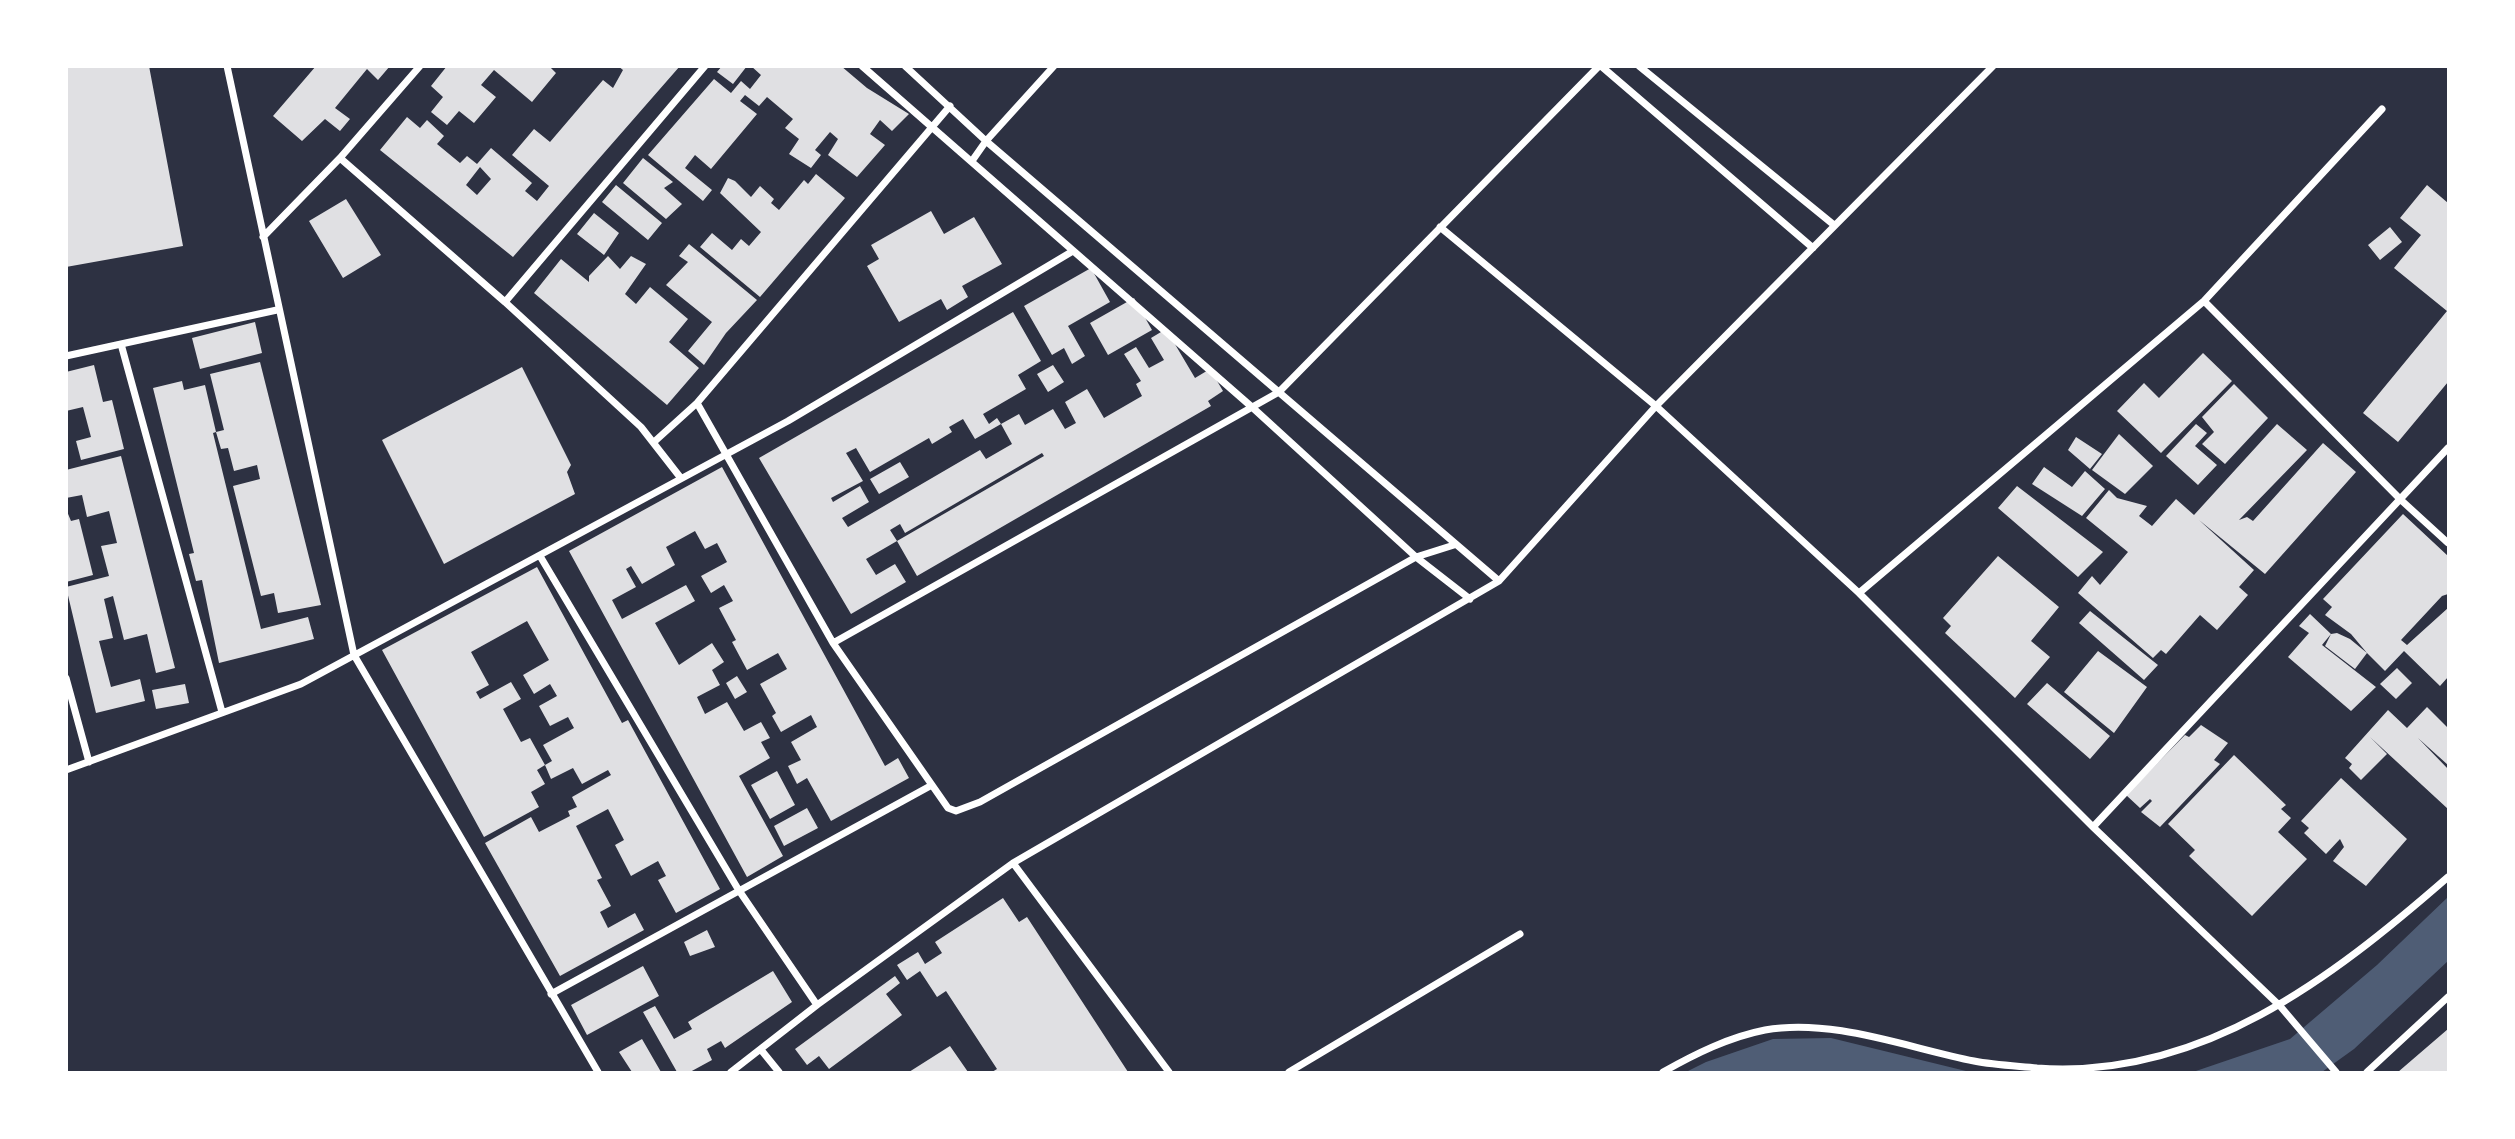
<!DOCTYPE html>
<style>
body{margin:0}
#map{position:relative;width:2515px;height:1139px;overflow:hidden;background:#2d3142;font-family:"Varela Round",sans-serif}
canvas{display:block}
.frame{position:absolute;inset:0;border:68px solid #fff;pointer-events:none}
</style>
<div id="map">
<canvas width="2515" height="1139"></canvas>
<div class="frame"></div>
</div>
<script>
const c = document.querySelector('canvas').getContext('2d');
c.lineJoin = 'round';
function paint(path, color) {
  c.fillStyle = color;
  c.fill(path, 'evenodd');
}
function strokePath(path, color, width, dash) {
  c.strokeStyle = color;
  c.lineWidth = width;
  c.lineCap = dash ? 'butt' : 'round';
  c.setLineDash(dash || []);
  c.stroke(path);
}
paint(new Path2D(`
 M2448,897v64l-94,88 -32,23h-129l97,-33 87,-74z
 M1831,1038l139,34h-284l20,-10 67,-23z`), '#4f5d75');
paint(new Path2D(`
 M66,66h83l34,180 -117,21z
 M316,66h74l-12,14 -11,-11 -32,39 15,11 -10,12 -15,-12 -23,22 -29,-25z
 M447,66h102l7,7 -24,29 -38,-32 -13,15 15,12 -22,26 -15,-12 -12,14 -16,-13 12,-15 -12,-11z
 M618,66h62l-167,191 -133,-107 27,-33 13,11 7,-8 17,16 -7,8 23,19 7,-7 10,8 14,-16 41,35 -7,8 12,10 12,-15 -37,-31 22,-26 16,13 53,-62 10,8 10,-18zM480,167l11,12 -14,16 -11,-10z
 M722,66h25l-14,18 -16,-12z
 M751,66h90l26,22 42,26 -17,17 -12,-11 -10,14 15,11 -28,32 -29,-22 10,-16 -8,-7 -15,18 6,5 -10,13 -22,-14 10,-15 -14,-11 8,-9 -26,-22 -8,9 -14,-11 -5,6 17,13 -46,55 -16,-14 -10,13 27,22 -9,11 -55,-46 66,-76 17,14 10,-12 9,8 11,-14z
 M643,158l30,24 -9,6 18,16 -16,15 -43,-36z
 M816,174l29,24 -85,99 -60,-50 12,-14 20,17 9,-11 8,7 12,-14 -41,-39 8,-15 7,3 16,16 9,-11 14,13 -3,4 8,7 25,-30 4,4z
 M616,185l46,38 -14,17 -46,-38z
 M2427,185l21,18v179l-50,60 -35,-29 84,-102 -53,-43 27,-33 -21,-17z
 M346,199l35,56 -38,23 -34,-57z
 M931,211l13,23 30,-17 28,47 -40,22 6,11 -21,13 -6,-11 -42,23 -32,-56 12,-7 -8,-14z
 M594,213l25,20 -15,22 -27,-21z
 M2390,227l12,15 -22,18 -12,-15z
 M689,244l68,56 -31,33 -22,32 -16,-14 24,-29 -46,-37 22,-23 -9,-6z
 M608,256l12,13 11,-13 15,8 -21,30 11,10 14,-17 38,32 -19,23 30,26 -32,37 -133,-112 27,-34 28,23v-6z
 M1091,268l19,34 -42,24 17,30 -13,8 -8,-16 -12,7 -28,-49z
 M1134,298l18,32 -44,25 -18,-32z
 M1013,312l28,49 -23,14 8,14 -43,25 6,10 8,-6 4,6 -26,15 -12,-20 -14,8 3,5 -20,12 -3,-6 -59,34 -14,-24 -10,5 17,28 -32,17 2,4 27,-16 9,16 -27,16 6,9 132,-77 6,9 26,-15 -11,-20 18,-10 6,11 28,-16 12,20 11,-6 -11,-21 22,-13 17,29 38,-22 -6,-12 5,-3 -17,-27 12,-7 13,21 15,-8 -13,-22 15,-9 29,49 15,-9 13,22 -15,10 3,5 -294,170 -20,-35 147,-85 -2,-3 -137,80 -5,-9 -10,6 7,11 -31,18 10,16 19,-11 11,18 -55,32 -92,-156z
 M255,322l7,31 -62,16 -8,-31z
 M2203,353l29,28 -71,72 -44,-42 27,-28 15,15z
 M260,362l61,243 -43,8 -4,-20 -13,3 -28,-110 27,-7 -3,-14 -23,6 -6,-23 -7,1 -5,-17 8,-2 -14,-56z
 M94,365l9,37 9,-2 12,49 -43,11 -5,-19 15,-4 -8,-30 -17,4v-39z
 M1053,365l11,17 -16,10 -11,-18z
 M522,367l49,98 -4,7 8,22 -131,70 -62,-124z
 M182,381l2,9 21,-5 11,47 -3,1 48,196 47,-12 6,22 -95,24 -17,-83 -6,1 -7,-27 5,-1 -41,-165z
 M2234,384l34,34 -43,46 -23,-20 12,-12 -12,-15z
 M2196,424l11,9 -12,13 22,19 -19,20 -32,-29z
 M2277,424l30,26 -68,70 8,-3 6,4 70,-78 33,29 -91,102 -66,-54 55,50 -15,17 9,8 -31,35 -17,-15 -34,39 -5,-4 -8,8 -75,-65 14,-17 8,9 28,-33 -42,-34 23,-28 8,8 30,8 -8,10 13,10 24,-27 18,16z
 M2119,434l34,32 -28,28 -33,-24z
 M2076,437l26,17 -12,15 -22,-19z
 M121,456l54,212 -19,5 -9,-39 -23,6 -11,-44 -9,3 9,39 -14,3 12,46 29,-8 5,22 -49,12 -30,-126 43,-11 -8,-30 16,-3 -8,-32 -22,6 -5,-22 -16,3v-28z
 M900,462l9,15 -30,17 -9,-15z
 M722,467l163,299 13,-8 11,20 -78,43 -24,-43 -10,6 -9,-18 13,-6 -10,-18 26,-15 -6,-12 -30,17 -9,-16 4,-3 -16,-29 27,-15 -9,-16 -31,17 -15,-28 4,-2 -17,-32 14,-7 -9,-16 -13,8 -10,-17 26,-14 -10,-19 -12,6 -10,-18 -29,16 9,18 -33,19 -11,-18 -5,3 10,18 -24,13 10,19 64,-34 9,16 -40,22 24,42 33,-22 12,19 -12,8 8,15 -23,12 8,17 22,-12 17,29 17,-9 9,16 -9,4 9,16 -31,18 44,80 -36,21 -178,-326z
 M2044,467l28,20 13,-16 20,18 -23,27 -50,-32z
 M2017,486l86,66 -25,25 -80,-69z
 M66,509l5,12 8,-2 14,56 -27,7z
 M2403,514l45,42v38l-6,2 -41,44 6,5 41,-37v69l-8,9 -36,-35 -19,20 -18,-18 -12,16 -30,-23 6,-12 6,-1 13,6 17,14 -16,-19 -26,-19 7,-8 -9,-8z
 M1998,556l61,51 -28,34 19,16 -35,41 -70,-65 6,-7 -8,-8z
 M537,567l85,156 6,-3 92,169 -44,24 -18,-33 8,-4 -8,-15 -27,15 -16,-31 9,-5 -16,-31 -32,17 26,52 -5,2 14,26 -11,6 8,16 27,-15 9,17 -84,46 -75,-133 46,-26 8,15 31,-16 -2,-5 9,-4 -5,-10 39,-22 -3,-5 -26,14 -9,-16 -22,11 -6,-14 7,-4 -9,-16 31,-17 -6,-11 -18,9 -11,-20 18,-10 -7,-12 -16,10 -11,-19 26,-15 -22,-39 -56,31 18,33 -13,7 4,7 31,-17 10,17 -18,10 18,33 9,-4 15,27 -8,5 8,14 -14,8 8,15 -55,30 -102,-187z
 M2090,611l68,54 -14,15 -65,-57z
 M2310,614l21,20 -9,11 54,42 -25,24 -63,-54 21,-24 -10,-7z
 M2098,651l49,36 -33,46 -50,-41z
 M2397,668l15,15 -16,16 -16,-15z
 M737,676l10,16 -12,7 -9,-16z
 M2047,683l63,53 -20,23 -63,-55z
 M185,684l4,19 -33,6 -4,-19z
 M2427,707l21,21v37l-30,-27 30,31v40l-78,-72 17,17 -26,26 -12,-12 3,-4 -7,-6 43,-48 19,18z
 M2201,725l27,18 -14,17 6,4 -60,63 -19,-15 11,-11 -2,-2 -10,9 -14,-13 59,-60 4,2z
 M2234,755l52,50 -5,4 10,9 -13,14 29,27 -55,57 -63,-60 6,-6 -27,-26z
 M777,771l18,34 -25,14 -19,-34z
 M2341,778l66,61 -41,47 -33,-25 11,-14 -4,-8 -14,15 -22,-21 5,-5 -8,-7z
 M807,808l11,20 -34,18 -10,-20z
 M1003,898l16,24 8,-5 101,155h-136l5,-3 -51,-78 -9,6 -17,-26 -13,9 -10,-15 21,-13 7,12 17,-11 -7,-11z
 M707,930l8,17 -25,9 -6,-14z
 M643,966l16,30 -72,39 -16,-30z
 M773,971l19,31 -67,46 -4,-7 -14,8 5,11 -22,12h-13l-34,-60 12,-6 19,33 18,-10 -4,-7z
 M895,976l5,7 -14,11 16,21 -73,54 -10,-13 -12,9 -12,-16z
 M2448,1029v43h-50z
 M642,1039l19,33h-29l-13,-20z
 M950,1046l18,26h-59z`), '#e0e0e3');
strokePath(new Path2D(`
 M227,66l127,589 244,417
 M862,66l391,342 163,149 54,42
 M905,66l81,75 513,440
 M1601,66l212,182
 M1639,66l195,159
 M340,158l165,144 136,125 39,50
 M972,161l14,-20 68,-75
 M1440,227l216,179 203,187 234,234 187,179 56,66
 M263,237l77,-79 80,-92
 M2204,301l197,199 47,43
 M505,302l200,-236
 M121,344l101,368
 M66,356l211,-46
 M697,403l136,240 115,165 8,3 24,-9 436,-245 38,-12
 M654,442l43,-39 253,-297
 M540,556l198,333 79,116
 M1859,593l345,-292 178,-192
 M833,643l446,-251 320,-326
 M66,678l23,84
 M66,770l235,-86 487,-263 285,-170
 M2093,827l355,-379
 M1013,863l156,209
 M551,994l381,-209
 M762,1051l17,21
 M731,1072l86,-67 196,-142 486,-282 157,-175 337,-340
 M1289,1072l231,-138
 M1663,1072c32,-18 66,-35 102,-42 68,-12 143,18 209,31 20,4 43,5 63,7 164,12 295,-90 411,-191
 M2367,1072l81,-75`), '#fff', 7);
</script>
